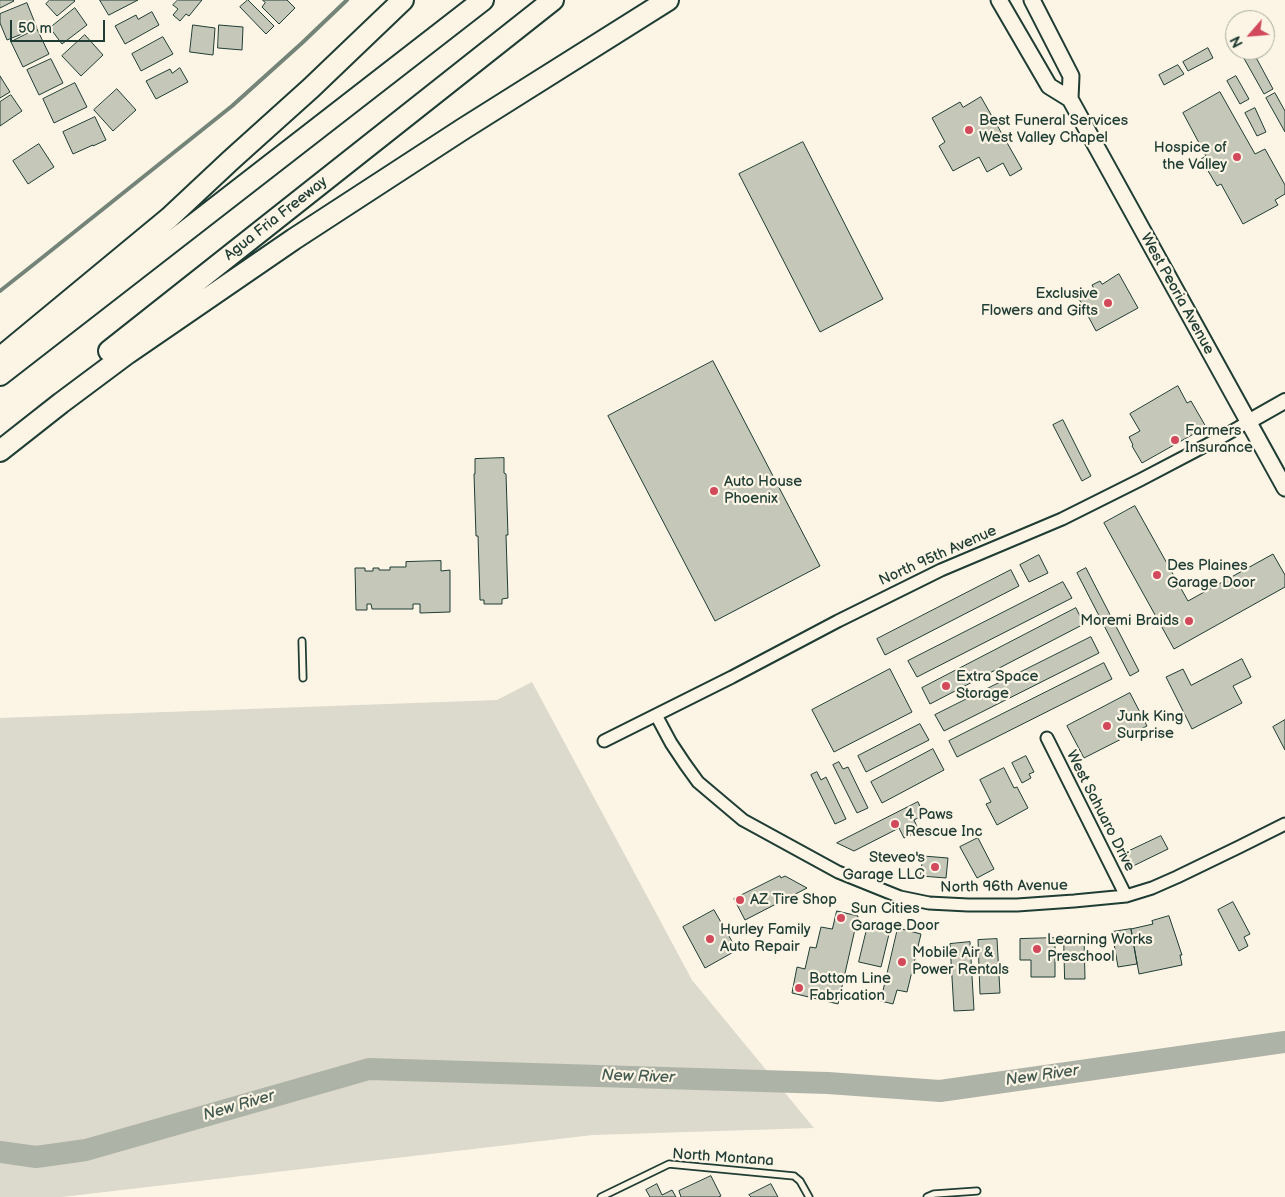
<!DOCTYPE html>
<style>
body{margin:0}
#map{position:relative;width:1285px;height:1197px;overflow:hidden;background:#fcf5e5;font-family:"Balsamiq Sans",sans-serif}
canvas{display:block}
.north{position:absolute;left:1225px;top:10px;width:50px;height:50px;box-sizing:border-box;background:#fcf5e5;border:1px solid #a4ab9e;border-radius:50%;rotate:243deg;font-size:14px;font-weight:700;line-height:20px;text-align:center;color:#1f3d34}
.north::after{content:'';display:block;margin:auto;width:18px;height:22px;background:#d1495b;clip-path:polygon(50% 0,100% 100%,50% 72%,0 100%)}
.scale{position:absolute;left:10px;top:20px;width:95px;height:22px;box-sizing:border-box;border:2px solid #1f3d34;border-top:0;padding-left:6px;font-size:15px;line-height:18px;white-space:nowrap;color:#1f3d34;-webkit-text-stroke:4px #fcf5e5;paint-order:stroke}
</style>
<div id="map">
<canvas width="1285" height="1197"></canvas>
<div class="north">N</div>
<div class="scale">50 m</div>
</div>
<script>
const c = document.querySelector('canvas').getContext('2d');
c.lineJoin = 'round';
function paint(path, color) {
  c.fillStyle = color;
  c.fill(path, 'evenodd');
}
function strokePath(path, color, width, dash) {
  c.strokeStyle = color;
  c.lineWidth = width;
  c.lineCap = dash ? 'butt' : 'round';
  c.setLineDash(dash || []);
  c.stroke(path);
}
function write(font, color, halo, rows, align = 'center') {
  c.font = font + ' "Balsamiq Sans",sans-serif';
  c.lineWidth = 4.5;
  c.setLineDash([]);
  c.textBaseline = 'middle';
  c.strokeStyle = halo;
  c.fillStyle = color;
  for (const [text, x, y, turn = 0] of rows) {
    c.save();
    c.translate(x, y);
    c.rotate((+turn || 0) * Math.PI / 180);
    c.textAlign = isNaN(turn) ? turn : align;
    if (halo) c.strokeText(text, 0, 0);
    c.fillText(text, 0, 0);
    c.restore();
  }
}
paint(new Path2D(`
 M532,682l160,298 122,148 -221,7 -531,62h-62v-479l497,-18z`), '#dcdacc');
strokePath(new Path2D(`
 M0,291l43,-34 189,-151 70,-63 45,-43`), '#758479', 4);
strokePath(new Path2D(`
 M0,1152l36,5 50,-7 283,-81 459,14 112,8 345,-49`), '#aeb3a7', 22);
const building = new Path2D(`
 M0,0h13l1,1 -14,7z
 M50,0h24l1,1 -18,15 -11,-12z
 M100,0h38l-29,15z
 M178,0h24l-13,16 -3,-2 -6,7 -7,-6 5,-6 -5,-4z
 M248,0l26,26 -8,8 -26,-27z
 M263,0h24l8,8 -16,16 -17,-17 3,-4z
 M27,3l10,25 -30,12 -7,-17v-9z
 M75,8l12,17 -25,19 -12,-16z
 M152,12l7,13 -34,19 -10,-18 21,-11 2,4z
 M193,25l22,3 -2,27 -23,-3z
 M219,25l24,2 -1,23 -24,-2z
 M37,29l12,25 -26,13 -12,-25z
 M85,35l18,20 -22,21 -19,-20z
 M163,37l10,17 -32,17 -9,-17z
 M1208,48l5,10 -25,13 -5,-9z
 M1248,50h4l21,39 -9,5 -23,-41z
 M51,59l12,24 -24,12 -12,-25z
 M1178,65l6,9 -20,11 -5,-10z
 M180,68l8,14 -32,17 -10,-18 24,-12 2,4z
 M0,76l10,16 -10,6z
 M1236,76l13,23 -9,5 -13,-23z
 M75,83l12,24 -33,16 -11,-24z
 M117,89l19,21 -23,21 -19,-21z
 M1220,92l35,62 10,-5 20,36v9l-10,6 3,5 -35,19 -22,-40 -4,2 -16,-27 5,-3 -23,-43z
 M1275,93l10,18v21l-19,-34z
 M11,95l11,16 -22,15v-24z
 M981,97l41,72 -12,7 -7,-13 -16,9 -8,-15 -26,14 -14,-25 6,-4 -13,-24 28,-16 3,5z
 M1255,108l11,24 -9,4 -12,-23z
 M95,117l11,23 -13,6v-1l-20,9 -10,-22z
 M803,142l80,157 -63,33 -81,-158z
 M39,144l15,23 -26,17 -15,-23z
 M1119,274l19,34 -42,23 -18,-34 16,-8 -2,-4 8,-4 2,3z
 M713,361l107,205 -105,55 -107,-205z
 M1178,386l9,17 4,-2 15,26 -64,36 -10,-17 1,-1 -4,-8 11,-6 -10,-17z
 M1063,420l28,56 -9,5 -29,-56z
 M504,458v15l2,1 2,61h-2l2,63 -6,1v5h-18v-4h-4l-2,-64h-2l-2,-62h1v-15z
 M1135,506l53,95 85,-47 12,21v12l-111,62 -70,-126z
 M1039,555l9,18 -19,9 -9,-17z
 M441,561v10l9,-1v42l-30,1v-9h-7v5h-41l-1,-5h-4v6h-11l-1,-42h10v3h8v-3h6v2h11v-3h16v-5z
 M1086,568l53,103 -9,5 -53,-103z
 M1011,570l8,16 -134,69 -8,-16z
 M1063,582l9,16 -155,79 -9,-16z
 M1076,608l8,16 -154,80 -8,-16z
 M1091,637l8,16 -155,78 -9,-16z
 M1242,659l9,18 -18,9 9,17 -50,26 -26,-52 17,-8 8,16z
 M1104,663l8,16 -155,78 -8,-16z
 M890,669l22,43 -78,40 -22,-42z
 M1130,693l17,33 -63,32 -17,-32z
 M1285,720v30l-12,-23z
 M920,724l9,16 -63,32 -8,-16z
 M933,749l11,21 -62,33 -11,-21z
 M1026,756l8,16 -5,2 2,4 -9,5 -10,-20z
 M839,762l4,7 5,-2 20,41 -11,5 -24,-48z
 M1004,768l10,20 3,-1 11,21 -31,17 -11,-21 5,-2 -11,-22z
 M817,772l4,8 5,-3 20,42 -11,5 -24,-49z
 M918,802l6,13 -10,5 5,11 -15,7 -5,-10 -45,23 -17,-8z
 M1161,836l7,13 -37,18 -6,-14z
 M978,838l16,31 -17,9 -17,-31z
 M923,856l25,2 -2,20 -25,-2z
 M780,876l1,2 4,-2 22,12 -62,32 -11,-21z
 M1233,902l17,32 -6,3 4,9 -9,5 -21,-41z
 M714,910l23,40 -32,18 -22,-41z
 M837,911l21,5 -20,88 -46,-11 5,-26 8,2 5,-22 6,1 5,-21 11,2z
 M1169,916l13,39h-2l2,10 -43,9 -8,-45 22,-5 -1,-3z
 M868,925l22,5 -9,37 -22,-5z
 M898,928l23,6 -14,58 -10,-2 -4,14 -12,-3z
 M1131,929l6,35 -19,3 -6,-35z
 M1064,936h20l1,43h-20z
 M1055,938v39h-24v-17h-11v-21z
 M997,939l3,54 -20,1 -2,-54z
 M970,942l4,68 -20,1 -4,-67z
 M711,1176l10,20 -3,1h-37l-2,-6z
 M657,1184l5,11 10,-5 4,7h-26l-4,-7z
 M771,1184l7,13h-27l-2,-2z`);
paint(building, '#c5c7b9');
strokePath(building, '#1f3d34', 1);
const service = new Path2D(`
 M302,641l1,37
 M601,1197l68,-33 125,12 6,5 9,16
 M927,1197l7,-3 43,-3`);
const minor = new Path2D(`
 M656,715l15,28 14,21 13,18 45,38 95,52 62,25 29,6 39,2h49l57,-4 52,-5 26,-8 25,-11 62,-30 46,-23
 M1047,738l79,158
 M604,741l128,-64 106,-56 103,-51 121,-51 78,-39 82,-43 26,-15`);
const tertiary = new Path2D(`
 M1248,422l37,-21`);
const secondary = new Path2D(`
 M999,0l50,86 21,13 215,389
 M1032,0l39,76 -1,23`);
const motorway = new Path2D(`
 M109,351l444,-351
 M1,357l168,-139 62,-58 80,-72 92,-88
 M0,375l483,-375
 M0,451l61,-48 67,-50 166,-114 169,-110 205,-129`);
strokePath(service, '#1f3d34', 9);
strokePath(minor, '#1f3d34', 15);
strokePath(tertiary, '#1f3d34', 18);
strokePath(secondary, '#1f3d34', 19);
strokePath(motorway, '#1f3d34', 24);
strokePath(service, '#fcf5e5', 5.5);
strokePath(minor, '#fcf5e5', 11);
strokePath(tertiary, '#fcf5e5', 14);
strokePath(secondary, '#fcf5e5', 15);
strokePath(motorway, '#fcf5e5', 20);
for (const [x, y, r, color] of [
 [969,130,5,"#d1495b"],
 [1237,157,5,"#d1495b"],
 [1108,303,5,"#d1495b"],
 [1175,440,5,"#d1495b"],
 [714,491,5,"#d1495b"],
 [1157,575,5,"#d1495b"],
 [1189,621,5,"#d1495b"],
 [946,686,5,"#d1495b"],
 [1107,726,5,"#d1495b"],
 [895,824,5,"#d1495b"],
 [935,867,5,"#d1495b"],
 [740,900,5,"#d1495b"],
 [841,918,5,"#d1495b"],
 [710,939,5,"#d1495b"],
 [1037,949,5,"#d1495b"],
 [902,962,5,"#d1495b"],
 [799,988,5,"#d1495b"]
]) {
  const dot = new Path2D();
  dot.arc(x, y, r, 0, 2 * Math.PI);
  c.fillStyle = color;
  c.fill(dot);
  strokePath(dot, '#fcf5e5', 2);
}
write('15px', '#1f3d34', '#fcf5e5', [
 ["Best Funeral Services",979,121],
 ["West Valley Chapel",979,138],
 ["Hospice of",1227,148,"right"],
 ["the Valley",1227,165,"right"],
 ["Exclusive",1098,294,"right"],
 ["Flowers and Gifts",1098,311,"right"],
 ["Farmers",1185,431],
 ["Insurance",1185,448],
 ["Auto House",724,482],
 ["Phoenix",724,499],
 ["Des Plaines",1167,566],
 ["Garage Door",1167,583],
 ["Moremi Braids",1179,621,"right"],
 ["Extra Space",956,677],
 ["Storage",956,694],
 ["Junk King",1117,717],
 ["Surprise",1117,734],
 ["4 Paws",905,815],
 ["Rescue Inc",905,832],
 ["Steveo's",925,858,"right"],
 ["Garage LLC",925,875,"right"],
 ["AZ Tire Shop",750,900],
 ["Sun Cities",851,909],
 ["Garage Door",851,926],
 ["Hurley Family",720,930],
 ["Auto Repair",720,947],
 ["Learning Works",1047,940],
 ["Preschool",1047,957],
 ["Mobile Air &",912,953],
 ["Power Rentals",912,970],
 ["Bottom Line",809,979],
 ["Fabrication",809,996]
], 'left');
write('15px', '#1f3d34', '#fcf5e5', [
 ["Agua Fria Freeway",276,219,-38],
 ["West Peoria Avenue",1177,294,61],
 ["North 95th Avenue",938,556,-24],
 ["West Sahuaro Drive",1100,811,63],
 ["North 96th Avenue",1004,887,-1],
 ["North Montana",723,1158,4]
]);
write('italic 16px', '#435a51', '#fcf5e5', [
 ["New River",1042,1076,-8],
 ["New River",638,1077,2],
 ["New River",239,1106,-16]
]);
</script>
